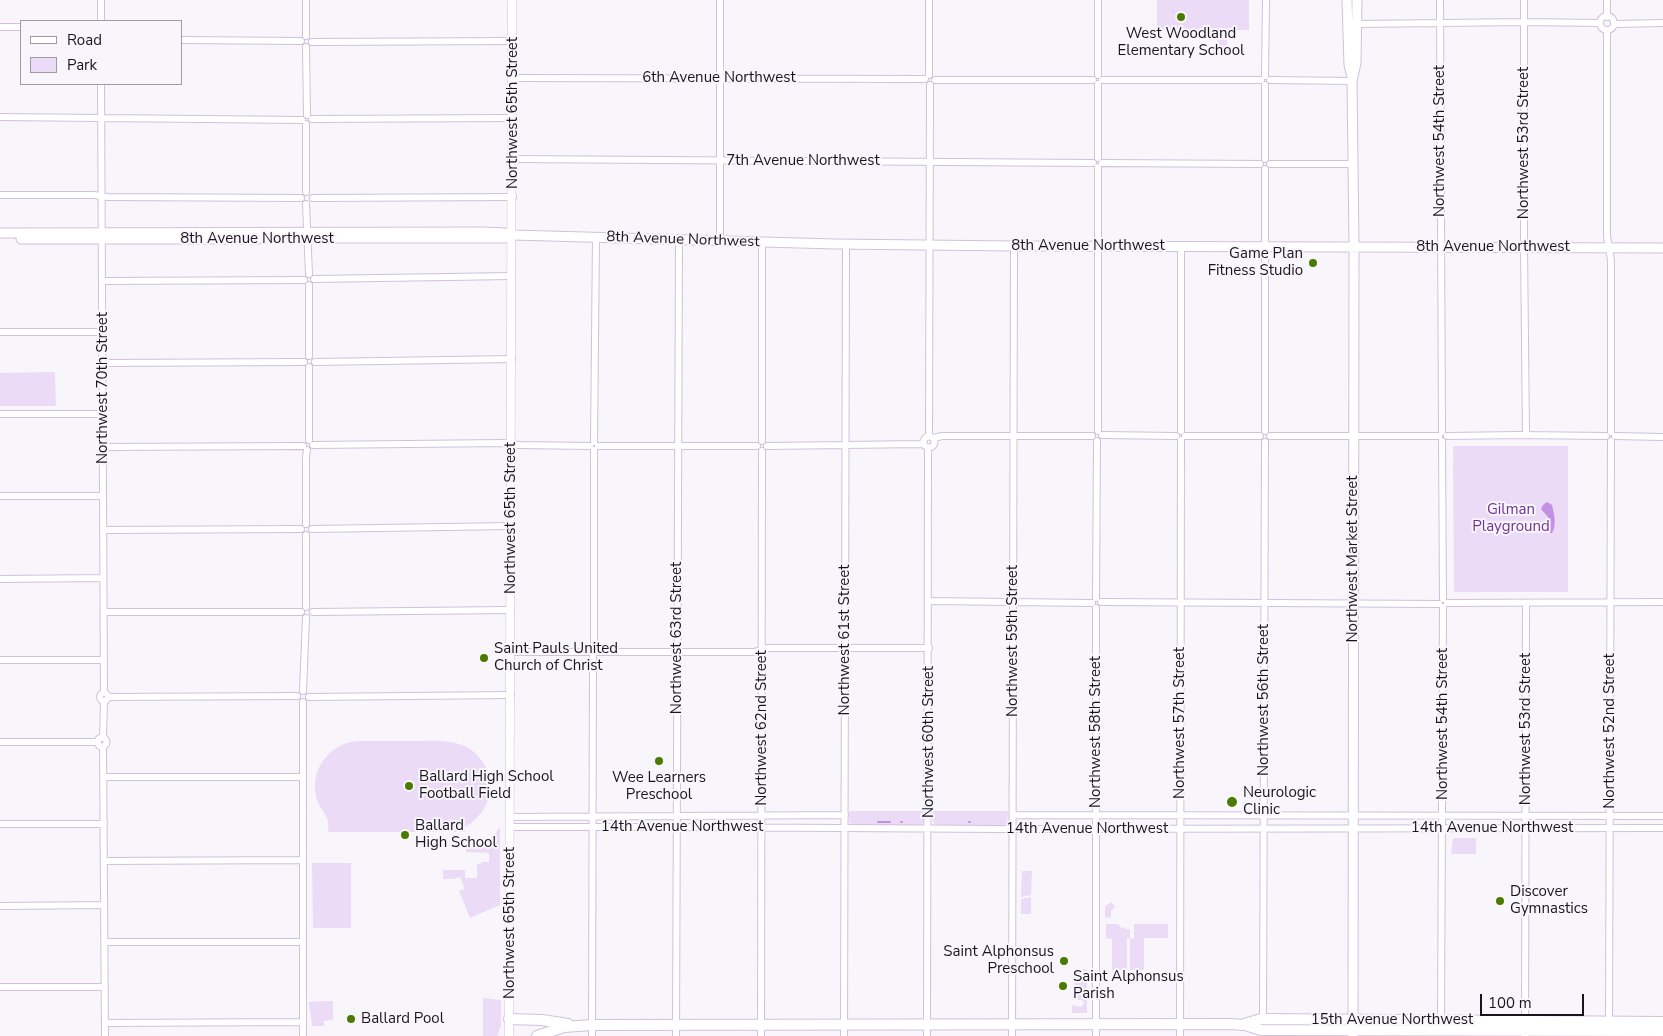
<!DOCTYPE html>
<style>
body{margin:0}
#map{position:relative;width:1663px;height:1036px;overflow:hidden;background:#f8f5fb;font-family:"Nunito Sans",sans-serif}
canvas{display:block}
.legend{position:absolute;left:20px;top:20px;width:162px;height:65px;box-sizing:border-box;background:#f8f5fb;border:1px solid #a09ba3;margin:0;padding:6px 9px;list-style:none;font-size:15px;color:#1b141f}
.legend li{display:flex;align-items:center;gap:10px;height:25px}
.legend b{width:25px;border:1px solid #a09ba3}
.scale{position:absolute;left:1480px;top:994px;width:104px;height:22px;box-sizing:border-box;border:2px solid #1b141f;border-top:0;padding-left:6px;font-size:15px;line-height:18px;white-space:nowrap;color:#1b141f;-webkit-text-stroke:4px #f8f5fb;paint-order:stroke}
</style>
<div id="map">
<canvas width="1663" height="1036"></canvas>
<ul class="legend">
<li><b style="height:6px;background:#fff"></b>Road</li>
<li><b style="height:14px;background:#ecdbf7"></b>Park</li>
</ul>
<div class="scale">100 m</div>
</div>
<script>
const c = document.querySelector('canvas').getContext('2d');
c.lineJoin = 'round';
function paint(path, color) {
  c.fillStyle = color;
  c.fill(path, 'evenodd');
}
function strokePath(path, color, width, dash) {
  c.strokeStyle = color;
  c.lineWidth = width;
  c.lineCap = dash ? 'butt' : 'round';
  c.setLineDash(dash || []);
  c.stroke(path);
}
function write(font, color, halo, rows, align = 'center') {
  c.font = font + ' "Nunito Sans",sans-serif';
  c.lineWidth = 4;
  c.setLineDash([]);
  c.textBaseline = 'middle';
  c.strokeStyle = halo;
  c.fillStyle = color;
  for (const [text, x, y, turn = 0] of rows) {
    c.save();
    c.translate(x, y);
    c.rotate((+turn || 0) * Math.PI / 180);
    c.textAlign = isNaN(turn) ? turn : align;
    if (halo) c.strokeText(text, 0, 0);
    c.fillText(text, 0, 0);
    c.restore();
  }
}
paint(new Path2D(`
 M1157,0h92v30h-92z
 M1218,39h9v14h-9z
 M55,372l1,34h-56v-33z
 M1453,446h115v146h-114z
 M359,741c18,0 36,0 53,0 26,0 54,-4 70,20 6,8 8,16 8,25 0,18 -10,32 -25,41v5h-137c0,-3 1,-8 0,-12 -2,-6 -10,-14 -12,-24 -6,-28 15,-54 43,-55z
 M849,811h75v11l-3,3h-68l-4,-3z
 M933,811h75l-1,13 -5,2 -66,-1 -3,-3z
 M500,827v78l-30,13 -11,-27 6,-2 -5,-12 -7,2h-10v-9h22v8h12v-14h4v-2h8v-9l-23,-1v-3c16,0 26,-10 34,-22z
 M1453,838h23v16h-25z
 M312,863h39v65h-38z
 M1022,871h10l-1,24 -10,2z
 M1031,897v17h-10v-15z
 M1112,902l3,5 -4,4v6l-6,1v-12z
 M1106,924h12l3,4 4,-1 1,2h4v10l4,-1v-14h34v14h-24v32h-14v-31l-3,-1v32h-15v-31l-6,-1z
 M1078,969h9v44h-15v-8l9,2 3,-4 -2,-3h-5l1,-7h-3l-1,-16 3,-1z
 M483,998l18,2v26l-4,10h-14z
 M326,1001h7v19l-9,1v5h-12c0,-9 -3,-15 -3,-24z`), '#ecdbf7');
paint(new Path2D(`
 M1547,502l5,3c2,8 5,20 0,28h-4v-16l-7,-8 2,-4z`), '#c390e3');
strokePath(new Path2D(`
 M878,822h12
 M901,822h1
 M969,822h1`), '#c390e3', 2);
const minor = new Path2D(`
 M101,0v21
 M306,0v36
 M1440,0l2,432
 M1524,0v246l2,189
 M1607,0v17
 M1600 23a7 7 0 1 1 14 0a7 7 0 1 1-14 0Z
 M1358,24l167,-2 75,1
 M1614,24l49,-1
 M0,27h21
 M1607,30v206l4,24v172
 M181,40l120,1
 M312,42l201,-1
 M306,47l1,68
 M929,75v-75
 M1098,75v-75
 M1265,76l1,-75
 M513,78l412,1
 M935,80h158
 M1102,80h159
 M1270,80l82,1
 M101,84l3,609
 M0,117l302,3
 M312,119l200,-1
 M306,124v68
 M1098,158v-74
 M513,159l580,4
 M1265,159v-74
 M1102,163l158,1
 M1270,164h83
 M1098,167v264
 M0,195h94l13,2 194,1
 M313,198l200,-1
 M306,204l3,70
 M720,241v-241
 M762,242v199
 M314,279l198,-3
 M103,281l201,-1
 M309,285v71
 M0,332h103
 M315,362l197,-3
 M103,363l201,-1
 M309,367v73
 M0,414h102
 M1181,431v-185
 M1265,431v-262
 M1102,435l74,1
 M929,436l1,-351
 M1185,436h75
 M1270,436h169
 M1447,436l71,-1 88,1
 M1615,436l48,1
 M923.5 442a5.5 5.5 0 1 1 11 0a5.5 5.5 0 1 1-11 0Z
 M933,438l9,-2h150
 M1442,441l1,158
 M594,442l2,-205
 M313,445l190,-2 16,2 71,1
 M598,446h159
 M767,446l156,-2
 M103,447l200,-1
 M0,496h103
 M306,524v-68l1,-6
 M312,529l199,-3
 M103,530l198,-1
 M306,535v72
 M0,579l103,-1
 M1096,598l1,-157
 M929,601l163,2
 M1101,602l338,2
 M1447,603l216,-1
 M104,612h197
 M313,612l198,-2
 M594,649v-199
 M512,652h78
 M597,652h157l13,-4h162
 M0,660h104
 M303,691l3,-73
 M100 697a4 4 0 1 1 8 0a4 4 0 1 1-8 0Z
 M108,697l189,-1
 M309,697l202,-2
 M303,702v334
 M97.5 742a4.5 4.5 0 1 1 9 0a4.5 4.5 0 1 1-9 0Z
 M103,738l1,-37
 M0,742h98
 M103,747l2,289
 M103,777h200
 M1013,815l650,1
 M510,817l335,-2
 M0,824h104
 M510,827h168l324,2 661,-1
 M104,861l199,-1
 M0,906l104,-1
 M105,942h198
 M0,987h105
 M1263,1019l2,-577
 M1441,1020l2,-413
 M1609,1021l2,-580
 M105,1023l198,-1
 M592,1036l1,-380
 M676,1036l3,-797
 M761,1036l1,-585
 M844,1036l2,-792
 M927,1036l1,-588
 M1012,1036l2,-790
 M1096,1036v-428
 M1180,1036l1,-596
 M1525,1036l1,-433`);
const tertiary = new Path2D(`
 M509,1036l3,-1036`);
const secondary = new Path2D(`
 M1347,0l2,65 3,12
 M0,233l483,-1 22,1 8,2 322,9 179,2 649,2
 M326,238h179l5,-2
 M21,239h237
 M1353,1036l1,-790 -2,-165 4,-18 1,-63`);
const primary = new Path2D(`
 M509,1019l33,1 26,4
 M1241,1025l20,-6 402,3
 M537,1036l27,-9 28,-2 638,-1 15,1 16,5 402,1`);
strokePath(minor, '#d1c0de', 8);
strokePath(tertiary, '#d1c0de', 9);
strokePath(secondary, '#d1c0de', 11);
strokePath(primary, '#d1c0de', 12);
strokePath(minor, '#fff', 6);
strokePath(tertiary, '#fff', 8);
strokePath(secondary, '#fff', 9);
strokePath(primary, '#fff', 10);
for (const [x, y, r, color] of [
 [1181,17,5,"#4b7a01"],
 [1313,263,5,"#4b7a01"],
 [484,658,5,"#4b7a01"],
 [659,761,5,"#4b7a01"],
 [409,786,5,"#4b7a01"],
 [1232,802,6,"#4b7a01"],
 [405,835,5,"#4b7a01"],
 [1500,901,5,"#4b7a01"],
 [1064,961,5,"#4b7a01"],
 [1063,986,5,"#4b7a01"],
 [351,1019,5,"#4b7a01"]
]) {
  const dot = new Path2D();
  dot.arc(x, y, r, 0, 2 * Math.PI);
  c.fillStyle = color;
  c.fill(dot);
  strokePath(dot, '#f8f5fb', 2);
}
write('15px', '#1b141f', '#f8f5fb', [
 ["West Woodland",1181,34,"center"],
 ["Elementary School",1181,51,"center"],
 ["Game Plan",1303,254,"right"],
 ["Fitness Studio",1303,271,"right"],
 ["Saint Pauls United",494,649],
 ["Church of Christ",494,666],
 ["Ballard High School",419,777],
 ["Football Field",419,794],
 ["Wee Learners",659,778,"center"],
 ["Preschool",659,795,"center"],
 ["Neurologic",1243,793],
 ["Clinic",1243,810],
 ["Ballard",415,826],
 ["High School",415,843],
 ["Discover",1510,892],
 ["Gymnastics",1510,909],
 ["Saint Alphonsus",1054,952,"right"],
 ["Preschool",1054,969,"right"],
 ["Saint Alphonsus",1073,977],
 ["Parish",1073,994],
 ["Ballard Pool",361,1019]
], 'left');
write('15px', '#1b141f', '#f8f5fb', [
 ["6th Avenue Northwest",719,78],
 ["Northwest 65th Street",513,113,-90],
 ["Northwest 54th Street",1440,141,-90],
 ["Northwest 53rd Street",1524,143,-90],
 ["7th Avenue Northwest",803,161],
 ["8th Avenue Northwest",257,239],
 ["8th Avenue Northwest",683,240,2],
 ["8th Avenue Northwest",1088,246],
 ["8th Avenue Northwest",1493,247],
 ["Northwest 70th Street",103,388,-90],
 ["Northwest 65th Street",511,518,-90],
 ["Northwest Market Street",1353,559,-90],
 ["Northwest 63rd Street",677,638,-90],
 ["Northwest 61st Street",845,640,-90],
 ["Northwest 59th Street",1013,641,-90],
 ["Northwest 56th Street",1264,700,-90],
 ["Northwest 57th Street",1180,723,-90],
 ["Northwest 54th Street",1443,724,-90],
 ["Northwest 62nd Street",762,728,-90],
 ["Northwest 53rd Street",1526,729,-90],
 ["Northwest 52nd Street",1610,731,-90],
 ["Northwest 58th Street",1096,732,-90],
 ["Northwest 60th Street",929,742,-90],
 ["14th Avenue Northwest",682,827],
 ["14th Avenue Northwest",1492,828],
 ["14th Avenue Northwest",1087,829],
 ["Northwest 65th Street",510,923,-90],
 ["15th Avenue Northwest",1392,1020]
]);
write('15px', '#713394', '#f8f5fb', [
 ["Gilman",1511,510],
 ["Playground",1511,527]
]);
</script>
